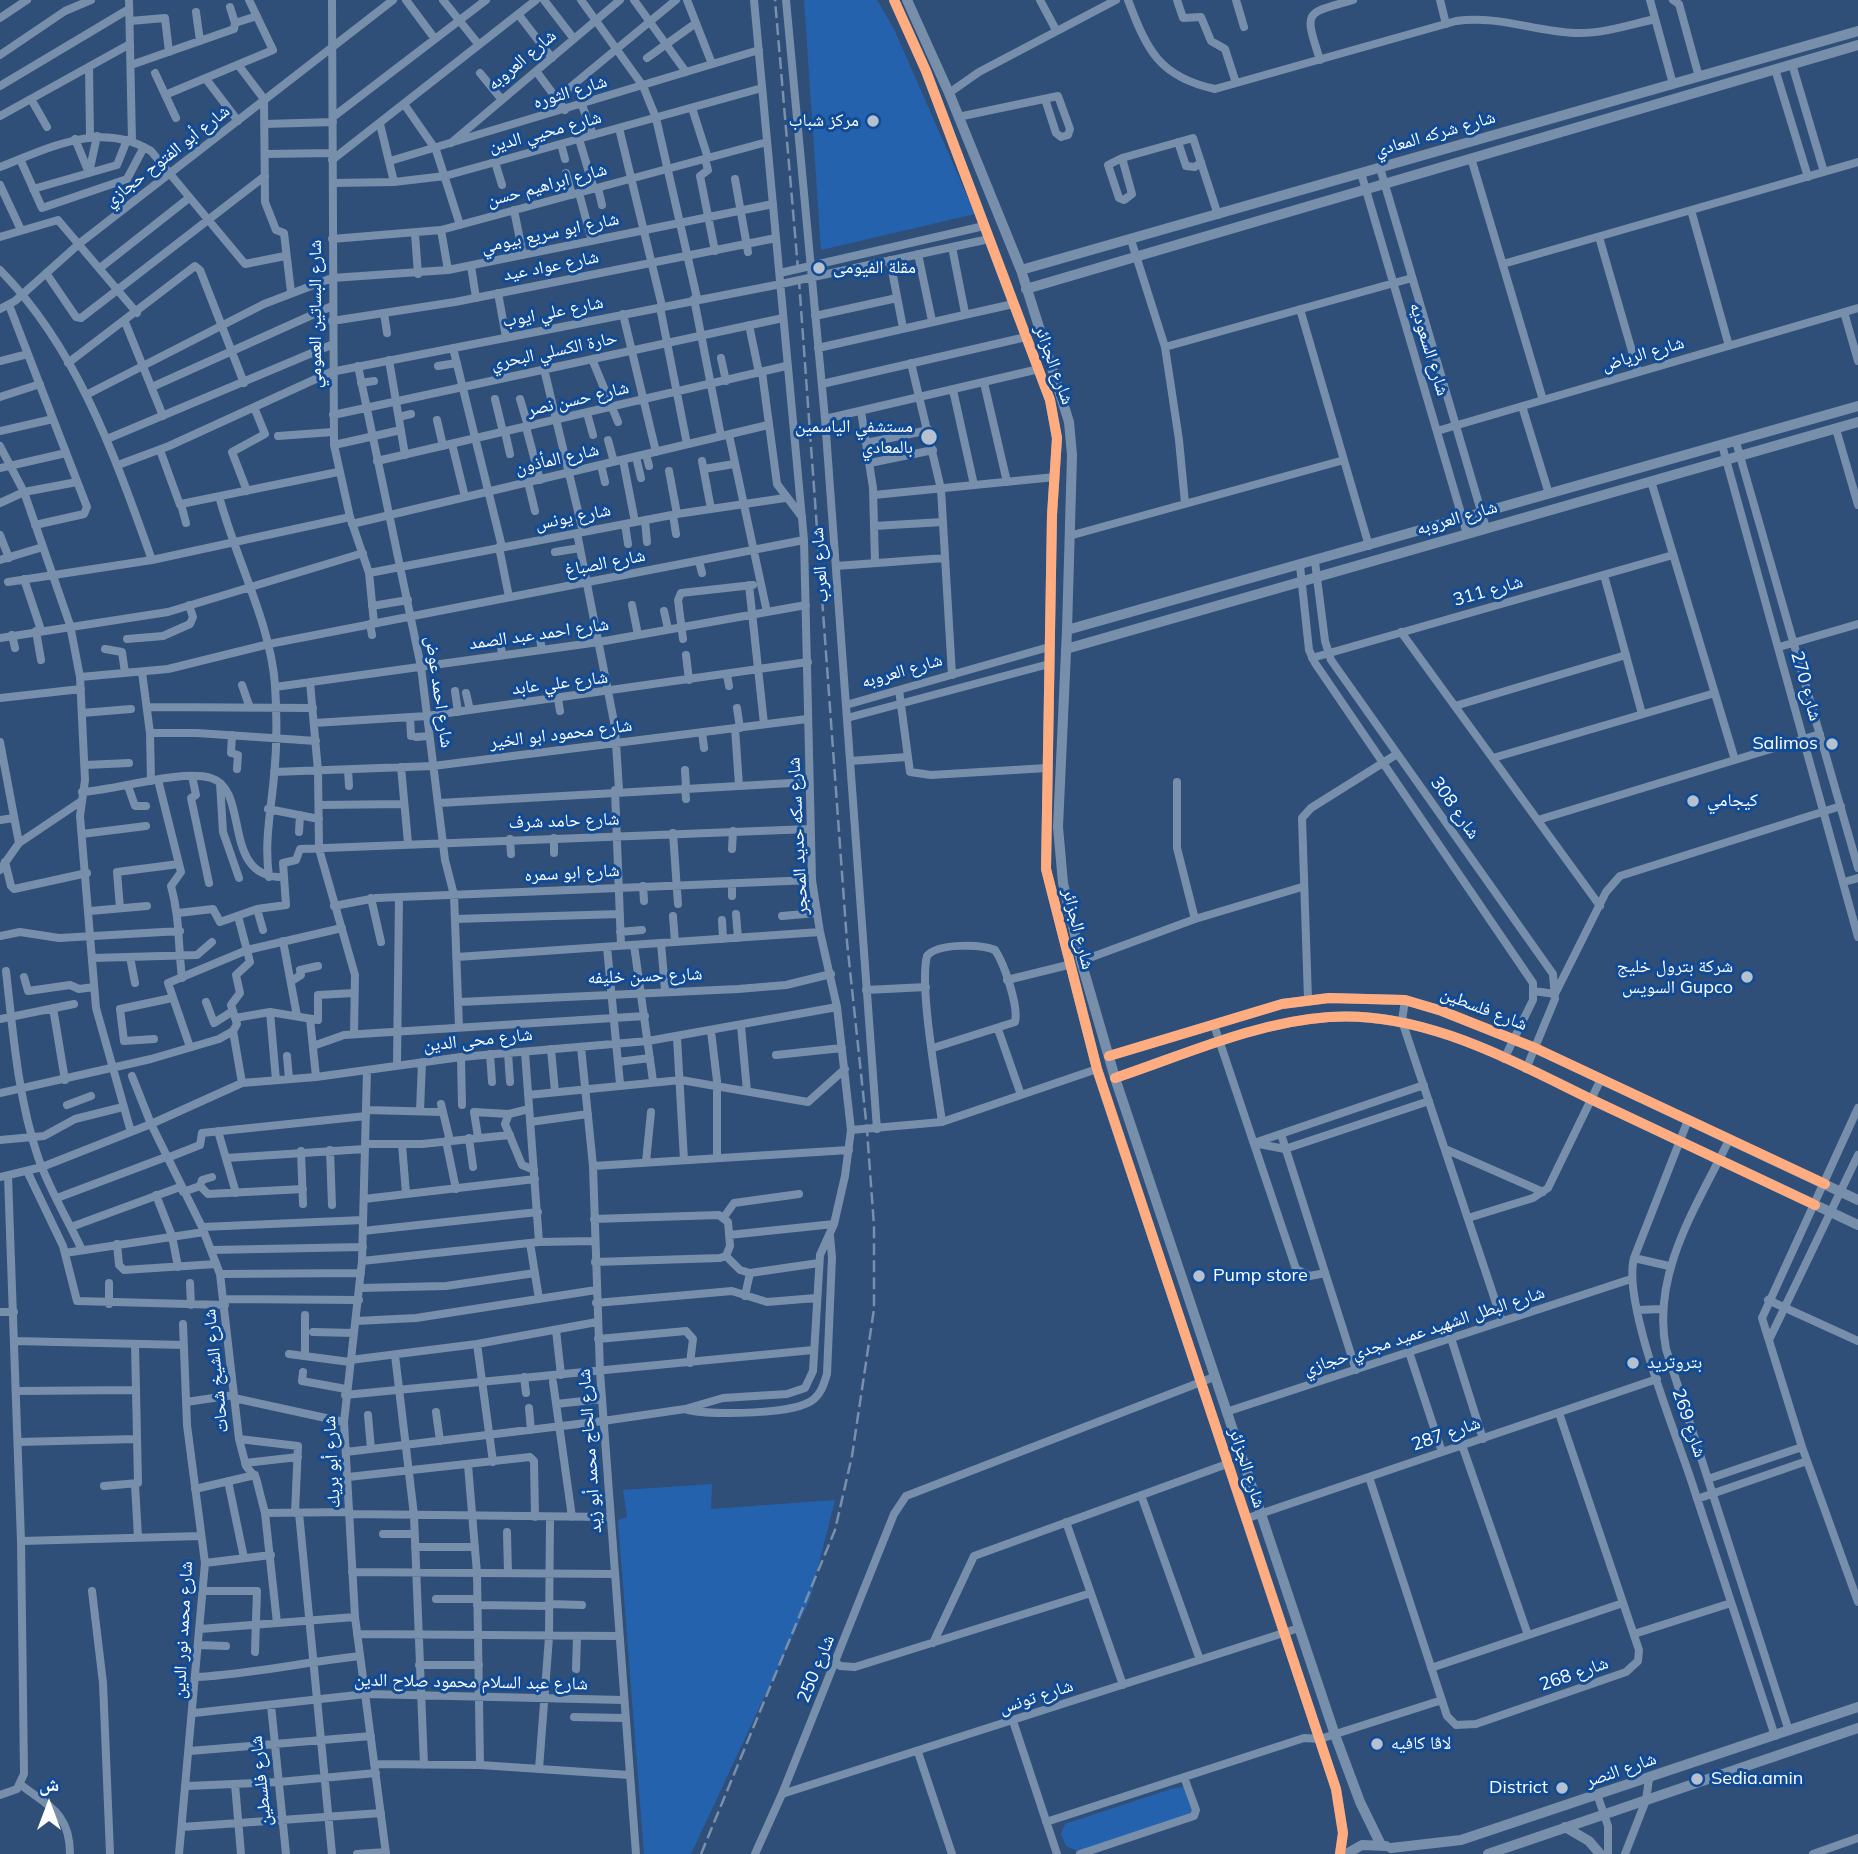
<!DOCTYPE html>
<meta charset="utf-8">
<style>
body{margin:0}
#map{position:relative;width:1858px;height:1854px;overflow:hidden;background:#2f4f78;font-family:Mulish,"Noto Naskh Arabic",sans-serif}
canvas{display:block}
.north{position:absolute;left:14px;top:1770px;width:70px;height:70px;-webkit-text-stroke:5px #114b96;paint-order:stroke;rotate:0deg;font-size:19px;font-weight:700;line-height:28px;text-align:center;color:#fff}
.north::after{content:'';display:block;margin:auto;width:24px;height:32px;background:#fff;clip-path:polygon(50% 0,100% 100%,50% 72%,0 100%)}
</style>
<div id="map">
<canvas width="1858" height="1854"></canvas>
<div class="north">ش</div>
</div>
<script>
const c = document.querySelector('canvas').getContext('2d');
c.lineJoin = 'round';
function paint(path, color) {
  c.fillStyle = color;
  c.fill(path, 'evenodd');
}
function strokePath(path, color, width, dash) {
  c.strokeStyle = color;
  c.lineWidth = width;
  c.lineCap = dash ? 'butt' : 'round';
  c.setLineDash(dash || []);
  c.stroke(path);
}
function write(font, color, halo, rows, align = 'center') {
  c.font = font + ' Mulish,"Noto Naskh Arabic",sans-serif';
  c.lineWidth = 6;
  c.setLineDash([]);
  c.textBaseline = 'middle';
  c.strokeStyle = halo;
  c.fillStyle = color;
  for (const [text, x, y, turn = 0] of rows) {
    c.save();
    c.translate(x, y);
    c.rotate((+turn || 0) * Math.PI / 180);
    c.textAlign = isNaN(turn) ? turn : align;
    if (halo) c.strokeText(text, 0, 0);
    c.fillText(text, 0, 0);
    c.restore();
  }
}
paint(new Path2D(`
 M804,0h73l17,29 81,185 -154,36z
 M712,1484l-1,25 124,-9 -25,99 -119,255h-47l-26,-334 9,-3 -4,-27z
 M1184,1787l9,25 -4,3 -112,36 -11,-5 -5,-12 4,-10 106,-35z`), '#2562ad');
strokePath(new Path2D(`
 M129,0l3,141
 M332,0l2,445 16,72 19,56 5,50
 M406,0l29,39
 M443,0l36,45
 M544,0l30,39
 M581,0l62,86 13,32 41,180
 M634,0l52,72
 M687,0l25,64
 M786,0l39,419 52,710
 M1040,0l16,30
 M1128,0c19,50 31,77 87,89l241,-68c41,-6 78,10 119,12 27,1 54,-8 80,-14
 M1177,0l6,18 18,-1 10,24 14,8 11,34
 M1236,0l8,27
 M1440,0l6,24
 M1650,0l23,84
 M1673,0l6,4 20,73
 M196,12l4,29
 M518,14l34,44
 M0,18l27,-18
 M130,21l35,-3 4,34
 M235,23l22,-7
 M0,55l65,-44 26,-11
 M647,58l49,-35
 M1320,60c-16,-50 -16,-46 33,-60
 M1792,64l32,108
 M131,65l103,-36 1,-6 -5,-16
 M239,66l25,33 1,103 11,28 8,3 7,59
 M89,68l1,68
 M1775,69l33,108
 M536,71l29,39
 M155,73l21,45
 M480,73l22,27
 M206,79l32,42
 M0,86l129,-77
 M949,93l30,-21 137,-72
 M165,95l108,-45 -24,-50
 M31,99l16,28
 M556,99l120,-99
 M404,104l32,46 24,75
 M582,105l11,30
 M692,108l16,50
 M0,116l130,-72
 M333,117l153,-117
 M958,117l100,-21 12,33 -2,6 -7,2 -5,-4 -11,-34
 M265,124l68,-2
 M380,124l14,58
 M619,128l43,178
 M75,139l14,34
 M579,139l15,50
 M1178,142l8,24 9,1 6,-5
 M451,143l169,-143
 M561,144l4,15
 M265,154l67,-1
 M1122,158l-14,7 11,33 5,2 8,-6 -10,-36 71,-20 25,77
 M1471,158l72,242
 M20,159l22,49 85,-29 17,-32
 M705,159l3,11 -8,6 15,75
 M332,160l204,-160
 M390,161l369,-111
 M495,162l7,23
 M0,167c49,-19 101,-47 151,-16l94,113 40,-8
 M1380,168l106,360
 M89,173l8,-37
 M566,173l6,22
 M1361,173l106,361
 M735,179l13,73
 M333,183l61,-1 51,-6 317,-88
 M0,185l21,45
 M598,188l4,17
 M33,189l84,-24 10,-25
 M579,193l13,48
 M514,210l9,45
 M1691,210l38,136
 M441,230l7,40
 M415,234l3,40
 M0,237l58,-17 79,93
 M1599,237l39,135
 M332,239l109,-9 326,-88
 M1131,240l34,107 14,93 6,63
 M952,247l13,66
 M918,254l14,67
 M890,260l13,68
 M1503,264l355,-102
 M471,266l5,32
 M100,268l89,-70
 M0,270c78,79 115,187 152,290
 M46,273l30,44 5,1 184,-142
 M780,273l204,-47
 M498,293l8,44
 M694,299l27,137
 M9,305l78,202 -3,7 -49,11
 M660,307l27,137
 M0,309l15,-8 65,-58 313,-243
 M1300,309l69,237
 M1844,312l14,49
 M384,313l3,20
 M623,314l33,138
 M815,316l82,-18
 M332,321l123,-19 321,-64
 M125,322l38,94
 M749,325l10,48
 M1165,347l247,-69
 M453,348l49,199
 M818,348l195,-44
 M721,358l5,23
 M592,359l26,63
 M389,360l16,95
 M0,361l28,-7
 M68,363l127,-97 5,4 44,113
 M911,363l30,126 11,186
 M358,366l63,301 24,193 9,35 5,132
 M438,366l19,-3
 M544,369l39,163
 M762,372l15,112 25,33
 M361,383l13,-2
 M984,383l23,99
 M822,384l204,-47
 M152,387l180,-81
 M953,390l21,95
 M86,395l178,-91 68,-26 116,-8 325,-66
 M0,397l40,-13
 M495,399l8,33
 M520,399l8,27
 M1522,406l27,88
 M861,411l12,77 2,75
 M587,413l6,22
 M333,415l450,-97
 M399,417l12,-3
 M825,419l214,-50
 M437,420l6,26
 M526,427l14,53
 M1836,429l22,76
 M0,431l53,-12
 M1437,431l421,-123
 M505,432l5,22
 M729,435l38,177
 M278,436l55,-4
 M107,439l224,-94
 M608,440l6,22
 M1736,442l122,426
 M866,443l63,-13
 M452,444l13,53
 M334,445l67,-15
 M1722,445l136,492
 M0,446l24,46 46,133 10,52 5,103 -5,36 16,192 35,124
 M160,450l20,55
 M646,454l3,12
 M636,457l5,21
 M623,460l12,62
 M377,461l409,-95
 M702,461l9,48
 M870,463l63,-13
 M118,465l51,-19 162,-74 450,-88 208,-45
 M601,465l4,17
 M0,468l66,-15
 M704,469l30,-5
 M669,471l8,43
 M1651,481l84,279
 M528,482l7,29
 M247,491l-15,-39 33,-18 -11,-27
 M874,495l181,-18
 M219,496c16,61 52,129 56,189 2,30 2,62 -1,91 -3,35 -10,65 -5,101
 M0,503l24,-11 53,-10
 M673,515l3,19
 M645,520l2,22
 M186,523l-5,-19 157,-32
 M352,524l416,-99
 M625,524l3,20
 M874,526l69,-4
 M577,533l38,194 4,63
 M0,535l9,23
 M1069,536l275,-76
 M499,547l10,50
 M555,552l25,-4
 M0,560l43,-13
 M699,561l3,12
 M1315,562l10,79 6,19 222,314 2,25 -29,70
 M836,566l109,-8
 M1300,566l9,84 6,13 218,320v17l-29,59
 M369,573l308,-59 108,-16
 M1604,575l38,139
 M24,579l17,51
 M8,582l144,-22 198,-43
 M749,585l15,139
 M632,605l6,30
 M372,606l36,-6
 M664,611l4,18
 M370,624l2,11
 M36,631l5,29
 M1401,632l199,274
 M12,635l3,13
 M0,638l168,-26 195,-59
 M500,638l2,17
 M127,639l36,-3 27,-12 3,-7 -4,-12
 M540,639l2,11
 M683,639l-5,-39 3,-7 72,-8
 M1779,647l79,-23
 M105,649l17,3 3,21
 M686,655l3,25
 M1312,658l361,-103
 M142,672l8,61 1,48
 M727,675l2,11
 M80,677l88,-8 101,-25 535,-104
 M310,682l8,89 1,78 36,126 -1,59
 M242,685l8,23
 M275,687l324,-45 207,-37
 M899,690l11,82 21,3 116,-7
 M455,691l3,21
 M466,693l4,17
 M0,698l81,-9
 M558,699l2,12
 M846,705l203,-58
 M1455,706l171,-51
 M148,707l165,1
 M737,708l3,20
 M82,713l49,-4
 M410,717l1,19
 M847,718l202,-54
 M314,723l113,-7 381,-54
 M735,728l4,57
 M702,732l2,16
 M150,733h47l119,8
 M232,735l-1,18 7,2 -1,14
 M416,737l13,-1
 M0,742l19,101
 M1493,758l222,-65
 M850,761l57,-4
 M85,765l44,-2
 M401,767l7,76
 M348,770l1,16
 M685,770l1,17
 M274,772l159,-6 374,-47
 M192,776l4,19 -5,3 18,85
 M158,780l23,92 -10,14c9,32 7,60 11,92
 M1177,782v66l18,71
 M220,783l3,49 16,46
 M128,786l7,20h11
 M685,787l1,12
 M615,790l6,155
 M82,792c35,-2 99,-23 129,-14 40,12 9,101 73,99
 M439,803l370,-21
 M319,805l85,-1
 M268,809l51,10
 M0,820l14,-2
 M1538,820l282,-86
 M299,832l1,-17
 M673,833l5,71
 M82,834l64,-8
 M554,838v15
 M510,839l1,15
 M732,849l1,-18
 M5,862l6,24 3,3 73,-16
 M0,870l19,-27 61,-41
 M1844,882l14,-4
 M732,883v13
 M643,886l1,15
 M371,898l10,44
 M334,906l42,-8 436,-18
 M120,908l-3,-36 62,-8
 M257,909l6,21
 M90,911l57,-5
 M178,913l35,-4 7,13 37,-13 29,-4 -3,-42 13,-3 4,-11 510,-20
 M736,914l2,24
 M673,916l2,26
 M782,916l34,-3
 M455,919l165,-5
 M722,920l1,19
 M620,932l22,-2
 M0,936l20,-4 39,6 121,-7
 M283,941l14,75
 M661,943l4,47
 M634,945l19,136
 M607,947l13,137
 M130,957l5,26
 M457,957l363,-25
 M92,958l105,-3 15,-13
 M1081,961l114,-42 107,-32
 M6,971c7,62 12,127 32,186 11,32 30,63 44,93
 M24,977l4,14 42,-6 9,4 15,-2
 M293,980l8,-5 -1,-5 18,-4
 M1007,980l61,-15
 M866,990l60,-3
 M1534,991l21,3 51,-102 14,-16 221,-70
 M1308,999l-6,-181 9,-10 86,-54
 M1405,1000l-3,21 100,300
 M206,1002l8,21 19,-12
 M459,1002l279,-13 48,-4 45,-11
 M53,1008l12,72
 M270,1012l6,68
 M235,1018l35,-6 48,8v-25l36,-2
 M0,1019l74,-15
 M310,1019l6,58
 M1214,1025l82,244 14,7 15,-3
 M741,1026l6,65
 M998,1029l23,66
 M233,1031l4,-7 -6,-19 9,-12 -4,-18 14,-13 -12,-46
 M233,1031l9,52
 M711,1031l6,50v77
 M677,1037l7,123
 M154,1039l-30,2 -4,-32 52,-11
 M313,1046l31,-11 301,-19
 M190,1047l-22,-64 79,-33 95,-22
 M581,1047l12,119 7,206 36,482
 M933,1048l82,-26c4,-15 -11,-59 -20,-72 -14,-6 -58,-7 -68,6 -8,30 10,129 15,166
 M551,1049l4,43
 M525,1052l14,190
 M508,1053l2,29
 M490,1054l2,28
 M776,1055l66,-7
 M287,1056l2,23
 M461,1057l1,48
 M618,1062l32,-4
 M397,1065l2,-168
 M367,1070l-5,191 -18,161 11,195 31,237
 M132,1076l19,48 51,103 18,47 19,165 7,27 10,12 9,35 12,110
 M0,1093l151,-34 68,-20 14,-8
 M528,1095l153,-15 127,22 37,-33
 M441,1104l9,37
 M67,1105l24,-9
 M1858,1108l-96,210 40,129 56,155
 M529,1109l-20,5 -4,10 17,41 12,5
 M366,1110l77,2
 M420,1111l2,-49
 M1688,1120l-54,138c-12,45 42,175 58,225 28,84 55,169 83,253
 M530,1122l58,-8
 M851,1130l91,-8 155,-53
 M218,1131l18,62
 M1281,1134l75,236
 M478,1137l-4,-25 35,2
 M469,1138l4,29
 M0,1140l44,-4 31,-17 48,-12
 M1729,1140c-32,66 -78,133 -63,209l123,382
 M446,1141l10,48
 M1254,1143l31,6 144,-48
 M1254,1143l170,-58
 M365,1144h57l88,-9
 M402,1144l4,50
 M1445,1149l98,43
 M330,1150l2,55
 M301,1151l2,53
 M167,1158l33,-13 2,-12 164,-17
 M226,1158l139,-9
 M646,1162l5,-50
 M593,1166l256,-16
 M28,1173l35,73 14,55 148,4
 M0,1177l42,-10 109,-43 91,-41 74,-6 145,-20 187,-16 189,-34
 M200,1186l2,-6 10,-3
 M183,1192l17,-6 8,8 95,-5
 M156,1195l16,41 6,31
 M57,1198l109,-41
 M364,1199l171,-20
 M724,1217l10,-14 65,-9
 M1468,1218l65,-20 15,-10 53,-109
 M594,1219l125,-4 9,7 2,24 -4,10 -6,2 -125,4
 M71,1227l109,-40
 M202,1227l161,-7
 M363,1231l175,-19
 M729,1235l105,-11
 M530,1243l9,56
 M117,1244l2,21 5,5 92,-6
 M211,1250l152,-3
 M65,1253l139,-21
 M726,1256l14,14 10,3 69,-10
 M1634,1258l35,8
 M362,1261l177,-19 55,-1
 M220,1274l141,-1
 M109,1283v21
 M190,1283l1,22
 M360,1288l86,-2 89,-13
 M745,1296l5,-23
 M224,1299l135,1
 M1768,1300l90,41
 M596,1303l136,-12 35,11 49,-4
 M1638,1310l23,-1
 M0,1312h14
 M305,1315v41
 M356,1321l60,-3 180,-28
 M556,1330l5,45
 M313,1332l41,1
 M1451,1338l32,101
 M598,1339l88,-8 7,8 -3,24
 M1769,1340l89,-185
 M15,1341l169,4
 M477,1344l16,118
 M1409,1352l33,100
 M289,1354l61,8
 M395,1355l19,160 10,250
 M350,1360l127,-16 120,-22
 M303,1372l-1,9 44,8
 M524,1377l2,16
 M553,1382l19,135
 M16,1391l118,-1
 M345,1395c156,-16 312,-29 468,-45
 M234,1398l110,24
 M186,1402l48,-7
 M556,1404l46,-5
 M529,1408l2,22
 M688,1410c25,5 108,5 126,-11 8,-7 10,-16 13,-25l5,-117 -2,-21
 M436,1412l4,29
 M1226,1412l405,-133
 M368,1415l3,34
 M239,1439l59,7 -3,67
 M18,1442l118,-3
 M1462,1445l66,190
 M346,1452l257,-31 82,-12 38,-11 64,-4 18,-6 8,-17 7,-116 14,-31 11,-48 6,-46 -14,-123 -17,-75 -8,-52 -8,-340 -50,-540
 M245,1463l53,-6
 M468,1465l9,108 3,192
 M348,1477l182,-20 4,4 1,56
 M1369,1477l78,239 9,9 20,-1 150,-52 12,-11 1,-11 -80,-237
 M1708,1479l94,-32
 M228,1481l16,77
 M135,1485l3,52
 M104,1486l34,-3 -3,-139
 M195,1489l60,-14
 M1141,1495l59,165
 M1697,1499l110,-38
 M265,1513l85,-1
 M299,1513l33,341
 M351,1514l259,3
 M1245,1519l412,-140
 M1066,1522l57,163
 M507,1532l1,41
 M383,1534h31
 M21,1541l180,-5
 M415,1547h60
 M205,1563l66,-8
 M352,1572l262,2
 M92,1591l11,92 7,171
 M203,1591h54l-2,61
 M436,1599h41
 M550,1604l32,1
 M477,1605l73,1
 M200,1629l155,-12
 M357,1634l261,2
 M1634,1634l97,-31
 M933,1643l41,-87 253,-92
 M199,1645l27,1
 M836,1662l4,4 15,1 236,-74
 M419,1665h60
 M1431,1668l192,-65
 M576,1669l1,-32
 M197,1677c55,-3 108,-15 163,-21
 M271,1705l15,149
 M194,1713l172,-19 257,6
 M574,1717l50,1
 M1013,1721l44,133
 M190,1751l181,-15
 M918,1752l34,102
 M374,1764l106,1 149,10
 M539,1769l10,-132 1,-120
 M235,1784l6,70
 M21,1785c29,22 49,29 49,69
 M187,1786l92,-4 97,-9
 M782,1794l517,-166
 M0,1795l17,-6 7,-15 -3,-233 -13,-365
 M1598,1797l10,29v28
 M1046,1822l258,-84 16,1 122,-39
 M182,1827l199,-14
 M179,1854l26,-291 -18,-138 -4,-101
 M357,1854l29,-2
 M755,1854l27,-60 112,-280 12,-18 308,-119
 M1080,1854l114,-38 2,-6 -12,-33
 M1625,1854l21,-54 3,-21
 M1813,1854l45,-16`), '#788fab', 8);
strokePath(new Path2D(`
 M894,0l32,71 124,329 7,38 -5,77 -6,354 51,200 239,720 7,44 -3,21
 M907,0l42,93 72,177 48,152 3,33 -5,175 -9,197 5,56 18,78 34,117 220,657 25,67 21,43
 M1021,270l837,-239
 M1026,289l832,-244
 M1067,630l791,-224
 M1066,649l792,-227
 M1109,1056l173,-52 47,-6 76,2 37,11 93,37 323,152
 M1115,1078c69,-23 141,-56 214,-61 103,-7 199,53 289,95 80,37 160,75 240,113
 M1565,1827l24,14 11,13
 M1391,1848l70,-8 397,-133
 M1346,1854l16,-9 24,1
 M1488,1854l370,-126`), '#788fab', 10);
strokePath(new Path2D(`
 M701,1854l134,-324 17,-74 22,-147v-83l-7,-96 -20,-188 -48,-661 -24,-281`), '#7a8faa', 2.5, [12, 5]);
strokePath(new Path2D(`
 M894,0l32,71 124,329 7,38 -5,77 -6,354 51,200 239,720 7,44 -3,21
 M1109,1056l173,-52 47,-6 76,2 37,11 93,37 290,136
 M1115,1078c69,-23 141,-56 214,-61 96,-7 186,46 270,86 72,34 144,68 216,102`), '#ffac80', 10);
for (const [x, y, r, color] of [
 [873,121,7,"#b6c1d0"],
 [819,268,7,"#b6c1d0"],
 [929,437,9,"#b6c1d0"],
 [1832,744,7,"#b6c1d0"],
 [1693,801,7,"#b6c1d0"],
 [1747,977,7,"#b6c1d0"],
 [1199,1276,7,"#b6c1d0"],
 [1633,1363,7,"#b6c1d0"],
 [1377,1744,7,"#b6c1d0"],
 [1697,1779,7,"#b6c1d0"],
 [1562,1788,7,"#b6c1d0"]
]) {
  const dot = new Path2D();
  dot.arc(x, y, r, 0, 2 * Math.PI);
  c.fillStyle = color;
  c.fill(dot);
  strokePath(dot, '#114b96', 2.5);
}
write('18px', '#fff', '#114b96', [
 ["شارع العروبه",522,60,-40],
 ["شارع الثوره",570,92,-17],
 ["شارع محيي الدين",545,132,-15],
 ["شارع شركه المعادي",1435,134,-16],
 ["شارع أبو الفتوح حجازي",167,156,-38],
 ["شارع ابراهيم حسن",547,185,-15],
 ["شارع ابو سريع بيومي",550,233,-12],
 ["شارع عواد عيد",551,266,-11],
 ["شارع علي ايوب",553,312,-11],
 ["شارع البساتين العمومي",316,314,-90],
 ["شارع السعوديه",1429,349,73],
 ["حارة الكسلي البحري",554,351,-12],
 ["شارع الرياض",1643,354,-16],
 ["شارع الجزائر",1054,365,70],
 ["شارع حسن نصر",578,399,-13],
 ["شارع المأذون",557,459,-13],
 ["شارع يونس",573,517,-11],
 ["شارع العروبه",1457,518,-16],
 ["شارع الصباغ",605,563,-11],
 ["شارع العرب",820,565,-94],
 ["شارع 311",1488,591,-16],
 ["شارع احمد عبد الصمد",539,634,-8],
 ["شارع العروبه",902,671,-16],
 ["شارع علي عابد",560,683,-7],
 ["شارع 270",1806,686,74],
 ["شارع احمد عوض",439,692,82],
 ["شارع محمود ابو الخير",561,734,-7],
 ["شارع 308",1455,808,55],
 ["شارع حامد شرف",564,821,-2],
 ["شارع سكه حديد المحجر",798,836,-93],
 ["شارع ابو سمره",572,873,-3],
 ["شارع الجزائر",1078,929,76],
 ["شارع حسن خليفه",645,976,-2],
 ["شارع فلسطين",1484,1009,21],
 ["شارع محى الدين",478,1040,-6],
 ["شارع البطل الشهيد عميد مجدي حجازي",1424,1331,-18],
 ["شارع الشيخ شحات",216,1371,-96],
 ["شارع 269",1689,1423,71],
 ["شارع 287",1446,1434,-19],
 ["شارع الحاج محمد أبو زيد",590,1451,-94],
 ["شارع أبو بريك",332,1462,-93],
 ["شارع الجزائر",1247,1468,72],
 ["شارع محمد نور الدين",183,1630,-87],
 ["شارع 250",816,1669,-68],
 ["شارع 268",1574,1674,-19],
 ["شارع عبد السلام محمود صلاح الدين",471,1682,1],
 ["شارع تونس",1036,1697,-18],
 ["شارع النصر",1621,1770,-19],
 ["شارع فلسطين",261,1781,-96]
]);
write('18px', '#fff', '#114b96', [
 ["مركز شباب",859,121,"right"],
 ["مقلة الفيومى",833,268],
 ["مستشفي الياسمين",913,427,"right"],
 ["بالمعادي",913,448,"right"],
 ["Salimos",1818,744,"right"],
 ["كيجامي",1707,801],
 ["شركة بترول خليج",1733,967,"right"],
 ["السويس Gupco",1733,988,"right"],
 ["Pump store",1213,1276],
 ["بتروتريد",1647,1363],
 ["لاڤا كافيه",1391,1744],
 ["Sedia.amin",1711,1779],
 ["District",1548,1788,"right"]
], 'left');
</script>
